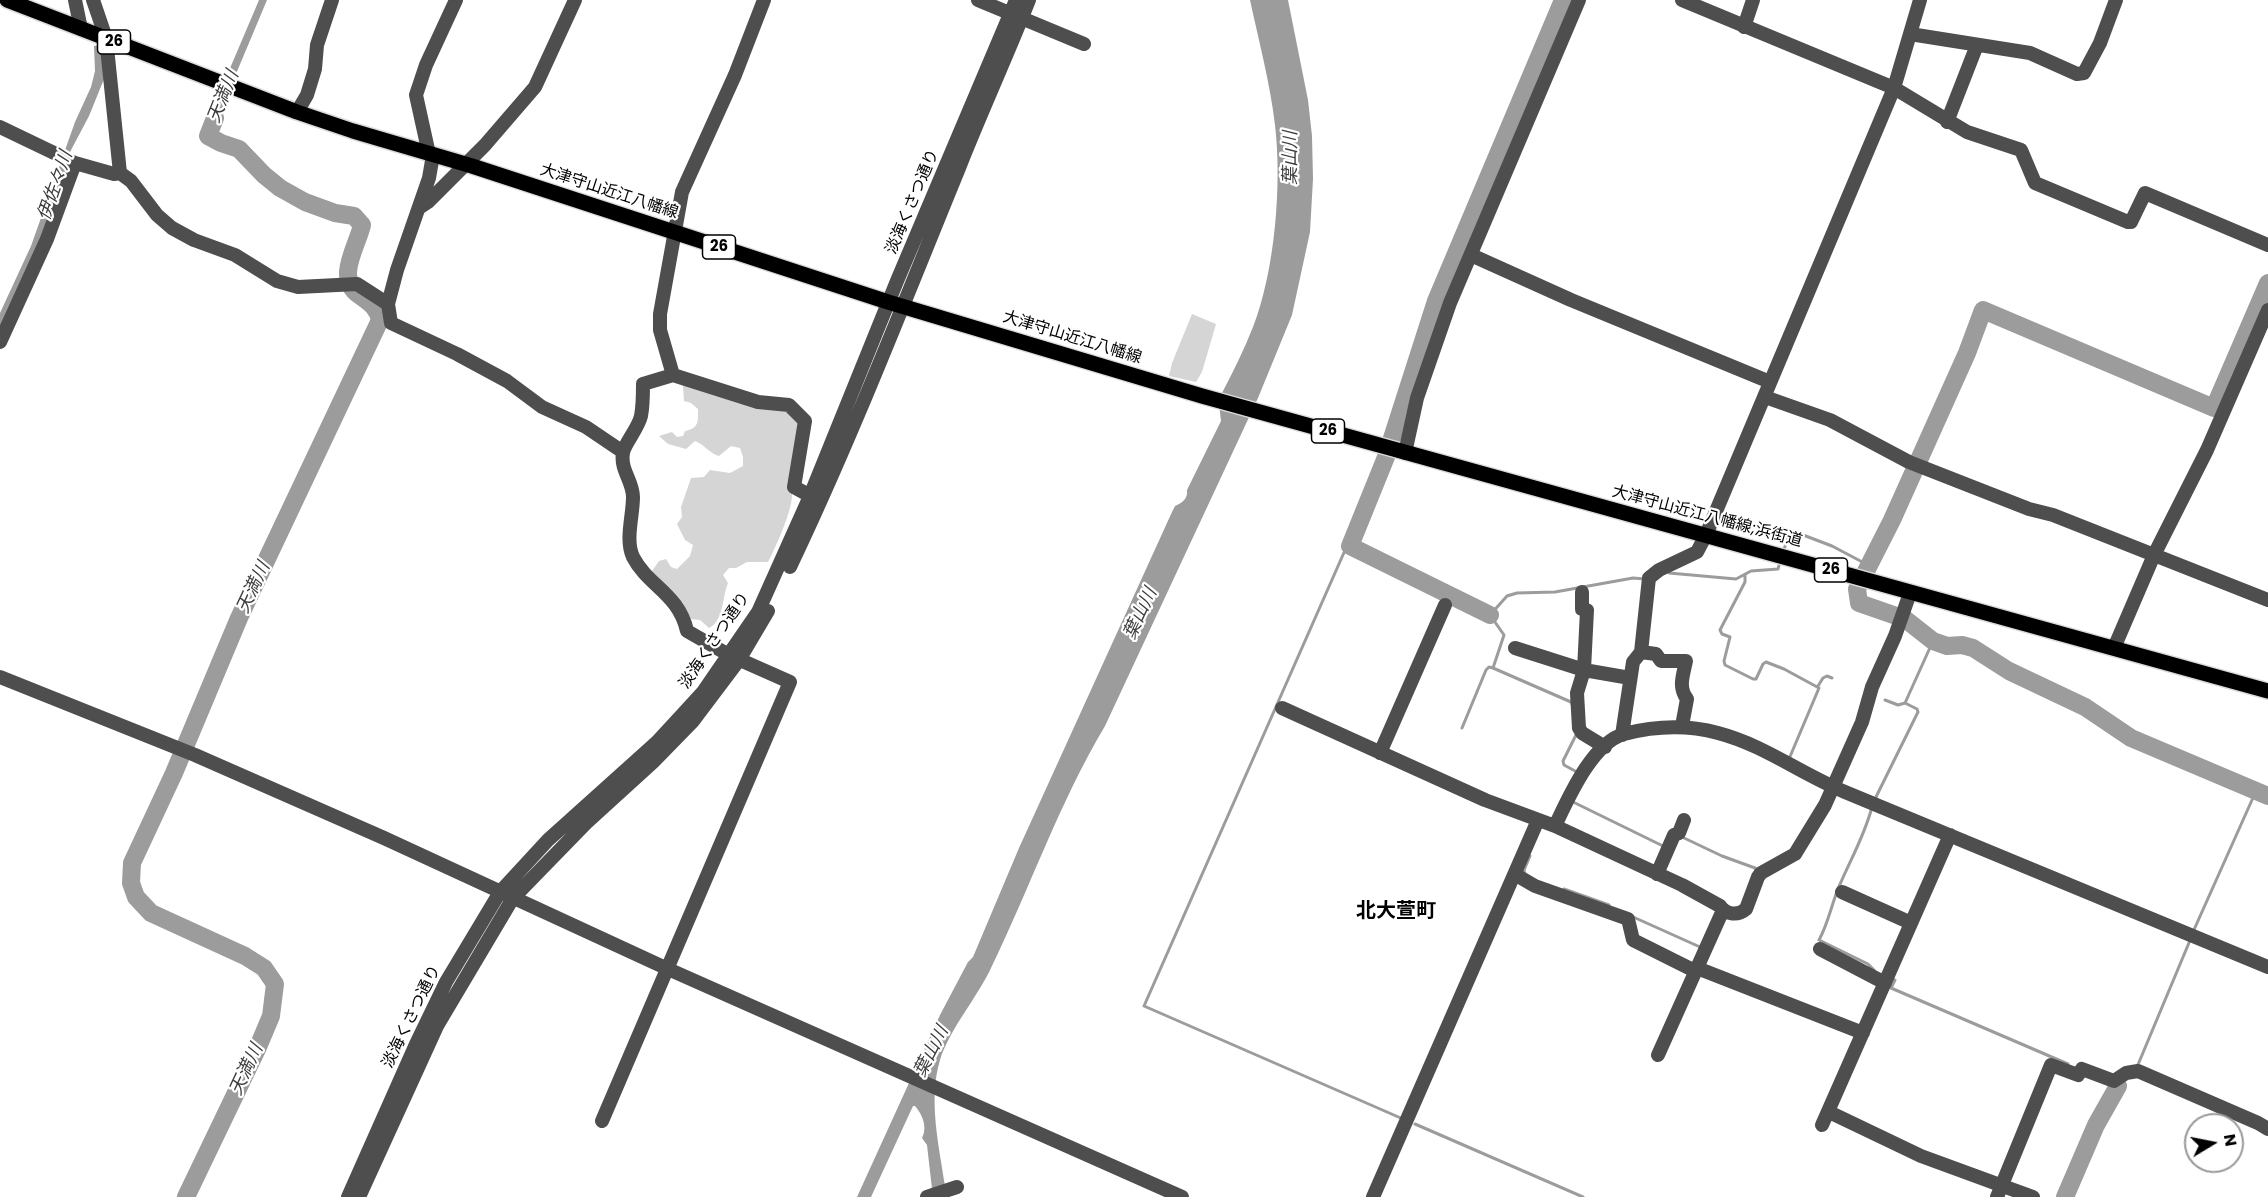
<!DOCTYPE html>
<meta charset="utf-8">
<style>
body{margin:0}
#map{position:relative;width:2268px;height:1197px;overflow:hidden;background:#fff;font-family:Poppins,sans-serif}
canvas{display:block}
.north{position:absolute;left:2184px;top:1113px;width:60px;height:60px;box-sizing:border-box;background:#fff;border:2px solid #999;border-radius:50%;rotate:80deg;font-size:16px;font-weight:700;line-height:24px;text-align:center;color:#000}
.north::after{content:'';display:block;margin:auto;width:21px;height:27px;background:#000;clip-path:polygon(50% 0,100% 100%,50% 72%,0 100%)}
</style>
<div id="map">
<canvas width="2268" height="1197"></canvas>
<div class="north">N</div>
</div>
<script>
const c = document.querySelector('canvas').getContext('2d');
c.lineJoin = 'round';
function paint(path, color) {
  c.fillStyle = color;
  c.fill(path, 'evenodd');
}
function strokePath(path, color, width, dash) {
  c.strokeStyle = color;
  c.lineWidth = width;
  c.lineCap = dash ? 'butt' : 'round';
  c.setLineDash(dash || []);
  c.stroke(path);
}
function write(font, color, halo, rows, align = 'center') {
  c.font = font + ' Poppins,"Noto Sans JP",sans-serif';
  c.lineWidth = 4.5;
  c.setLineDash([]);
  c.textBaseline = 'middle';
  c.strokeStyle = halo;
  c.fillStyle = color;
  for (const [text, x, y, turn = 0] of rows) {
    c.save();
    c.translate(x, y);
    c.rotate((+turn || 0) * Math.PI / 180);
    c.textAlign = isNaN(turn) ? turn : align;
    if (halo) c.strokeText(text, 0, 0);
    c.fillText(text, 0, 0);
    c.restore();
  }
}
paint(new Path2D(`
 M1192,314l24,10 -14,48 -6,10 -27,-6 3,-13z
 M687,382l96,28 9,5 8,9 -9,66c6,11 -16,59 -23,72h-21l-11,6h-7l-6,7 5,8c-6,14 -4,38 -19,45l-9,-8 -10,-1 -38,-48 7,-10 7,-2 5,8 6,2 13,-13 3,-11 -8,-5 -8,-16 5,-7 -1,-10 10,-29 13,-1 6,-7 20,3 13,-7v-9l-3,-9 -9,-2 -12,10c-10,-3 -14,-11 -24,-15l-9,8 -18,-5 -9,-8 13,-4 5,5 6,-1 2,-5c14,-3 13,-9 13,-22l-7,-6 -7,-2 -1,-15z`), '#d5d5d5');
paint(new Path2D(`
 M259,0h8l-34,81 -4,20 -20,42 -9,-4z
 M1250,0h38l20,100 4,36 1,43 -3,53 -18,83 -34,83 -153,328c-46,77 -75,162 -114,242 -14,30 -42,62 -51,92 -12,39 -1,86 5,126l-13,3 -5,-44 -5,-7c6,-11 0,-24 -7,-32h-2l-42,91h-14l83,-182 28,-53 5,-5 46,-109 153,-336 3,-6c7,-3 13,-7 12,-16l34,-69 -2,-17 3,-11c11,-21 22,-43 31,-66 22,-56 29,-143 22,-202 -5,-42 -16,-83 -25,-125z
 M103,44l1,35 -15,37 -19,36 2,6 -18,53 -54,124v-22l31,-67 44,-124 16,-35 4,-16 -1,-25z`), '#9c9c9c');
strokePath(new Path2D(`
 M1350,546l-4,2 -202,458 259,113
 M1783,553l7,-23 42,16 36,19
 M1669,573l67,6 15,-8 27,-2 2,-7
 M1745,575v7l-25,48 2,4 8,3 -6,24 1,4 28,14h3l7,-15 3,-2 18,7 35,19 -30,71
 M1493,668l78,34 2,4
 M1818,686l5,-8 4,-2 5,2
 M1885,700l13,5 7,-2
 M1462,728l24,-58 3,-3 4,1 11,-33 -14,-20 17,-19 10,-3 38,-1 78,-14 12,1
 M1577,733l-14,28 1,4 13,7
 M1875,799l43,-87 -1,-3 -12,-6 28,-62
 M1571,801l94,46
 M1872,807c-7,27 -20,50 -31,75 -9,19 -12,40 -22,58l49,24 6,6
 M1682,837l40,19 33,12 1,3
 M1525,875l-1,-5 6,-14
 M1564,889l45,16
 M1631,916l69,31 1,-1
 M2193,932l63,-141
 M1891,978l4,2 -4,8 177,76
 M2137,1067l54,-129
 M1415,1124l168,73`), '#9c9c9c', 3);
strokePath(new Path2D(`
 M2268,283l-54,125 -231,-98 -16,43 -75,167 -35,69 2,14 46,16 28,22 14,5 15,-1 11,3 36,23 76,36 46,31 137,58
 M1490,615l-140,-69 36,-89 50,-156 127,-301
 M186,1197l72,-150 13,-31 4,-32 -11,-16 -19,-12 -94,-43 -15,-16 -5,-14 1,-20 42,-90 65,-155 141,-298c-3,-13 -10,-17 -21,-25 -24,-17 -2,-48 3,-70l-8,-9 -19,-3 -30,-11 -25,-14 -16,-13 -25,-26 -18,-6 -13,-7 7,-18
 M2065,1197l31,-72 22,-39`), '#9c9c9c', 18);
const major = new Path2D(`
 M7,0l290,112 56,19 119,35 416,136 314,94 1066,295`);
strokePath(major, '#dbdbdb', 18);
strokePath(new Path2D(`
 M75,0l6,29
 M93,0l13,38 14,135
 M978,0l106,44
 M1682,0l212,88 73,44 54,18 14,33 93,39h3l14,-29 123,52
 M1744,27l9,-27
 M1910,34l120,19 47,21 7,-1 16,-30 16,-43
 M297,112l10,-17 8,-26 2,-24 15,-45
 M1947,122l30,-77
 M0,127l75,36 39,11 6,-1 11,8 26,34 15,13 22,12 41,15 42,26 21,6 59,-3 31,20
 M429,154l-13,-59 10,-30 30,-65
 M433,155l-4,23 -32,92 -9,34 3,19 66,31 50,27 35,26 44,20 37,25
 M419,208l9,-6 57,-57 50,-58 40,-87
 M1471,255l100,45 199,82
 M0,342l47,-103 28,-76
 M673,375l-13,-45v-16l22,-122 53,-117 29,-75
 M1765,397l65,23 79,42 120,47 24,6 215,85
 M1405,453l12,-55 33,-95 129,-303
 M790,567c62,-130 114,-265 169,-399 22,-56 48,-112 70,-168
 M1582,592v17l5,1 -3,60 -7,23 2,35 3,5 23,14
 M1515,648l69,22 46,8
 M2114,648l40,-93 53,-105 61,-140
 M1641,652l15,2 5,7h25c-3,15 -8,26 1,38l-5,27
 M0,677l195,78 189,83 284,131 514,228
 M1282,708l203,92 70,26 127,59 38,21c6,9 18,10 26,3l12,-32 3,-4 34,-19 30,-49 37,-83 10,-35 23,-51 15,-43
 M1622,735l11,-73 8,-10 8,-74 10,-8 38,-18 9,-17 188,-447 26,-88
 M1380,753l65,-148
 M1555,826c13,-27 37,-83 69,-92 31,-8 64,-9 94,-1 46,12 83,41 127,59 141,57 282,116 423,175
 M1657,874l17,-39 5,-2 5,-13
 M1516,875l19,11 93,33 5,21 62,31
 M1842,892l69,31
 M1820,949l65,34
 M1697,968l166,65
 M1658,1055l65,-145
 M1829,1112l92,44 112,41
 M602,1121l188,-439 -61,-27 -42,-24c-8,-37 -39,-45 -54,-74 -8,-17 0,-41 0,-60 0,-16 -13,-27 -10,-44 1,-9 15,-24 18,-37 2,-10 2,-22 2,-32l30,-9 85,27 31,3 16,16 -11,66 24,13
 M1822,1125l128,-290
 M348,1197l68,-153 30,-62 54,-90 48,-52 109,-98 24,-26 22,-24 55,-80 52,-116 87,-215 119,-281
 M359,1197l78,-171 76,-128 73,-75 67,-61 40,-41 46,-61 29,-49
 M927,1197l30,-10
 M1373,1197l165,-377
 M1997,1197l54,-132 27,10 4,-6 32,12 12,-8 12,-2 120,52 10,6`), '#4e4e4e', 14);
strokePath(major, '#000', 15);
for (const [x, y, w] of [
 [114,42,33],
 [719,247,33],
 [1328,431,33],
 [1831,570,33]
]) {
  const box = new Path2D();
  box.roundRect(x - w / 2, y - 12, w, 24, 4.5);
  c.fillStyle = '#fff';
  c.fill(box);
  strokePath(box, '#000', 1.5);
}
write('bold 15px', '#000', null, [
 ["26",114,42],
 ["26",719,247],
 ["26",1328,431],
 ["26",1831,570]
]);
write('16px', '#000', '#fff', [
 ["大津守山近江八幡線",609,192,18],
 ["淡海くさつ通り",913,202,-67],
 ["大津守山近江八幡線",1072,338,17],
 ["大津守山近江八幡線;浜街道",1707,517,15],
 ["淡海くさつ通り",715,641,-56],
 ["淡海くさつ通り",412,1017,-64]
]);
write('italic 18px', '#3d3d3d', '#fff', [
 ["天満川",224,97,-68],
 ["葉山川",1291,158,-90],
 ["伊佐々川",56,186,-71],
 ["天満川",254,588,-65],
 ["葉山川",1141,614,-65],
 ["葉山川",932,1052,-63],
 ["天満川",247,1070,-65]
]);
write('bold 20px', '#000', '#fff', [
 ["北大萱町",1396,912]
]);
</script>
